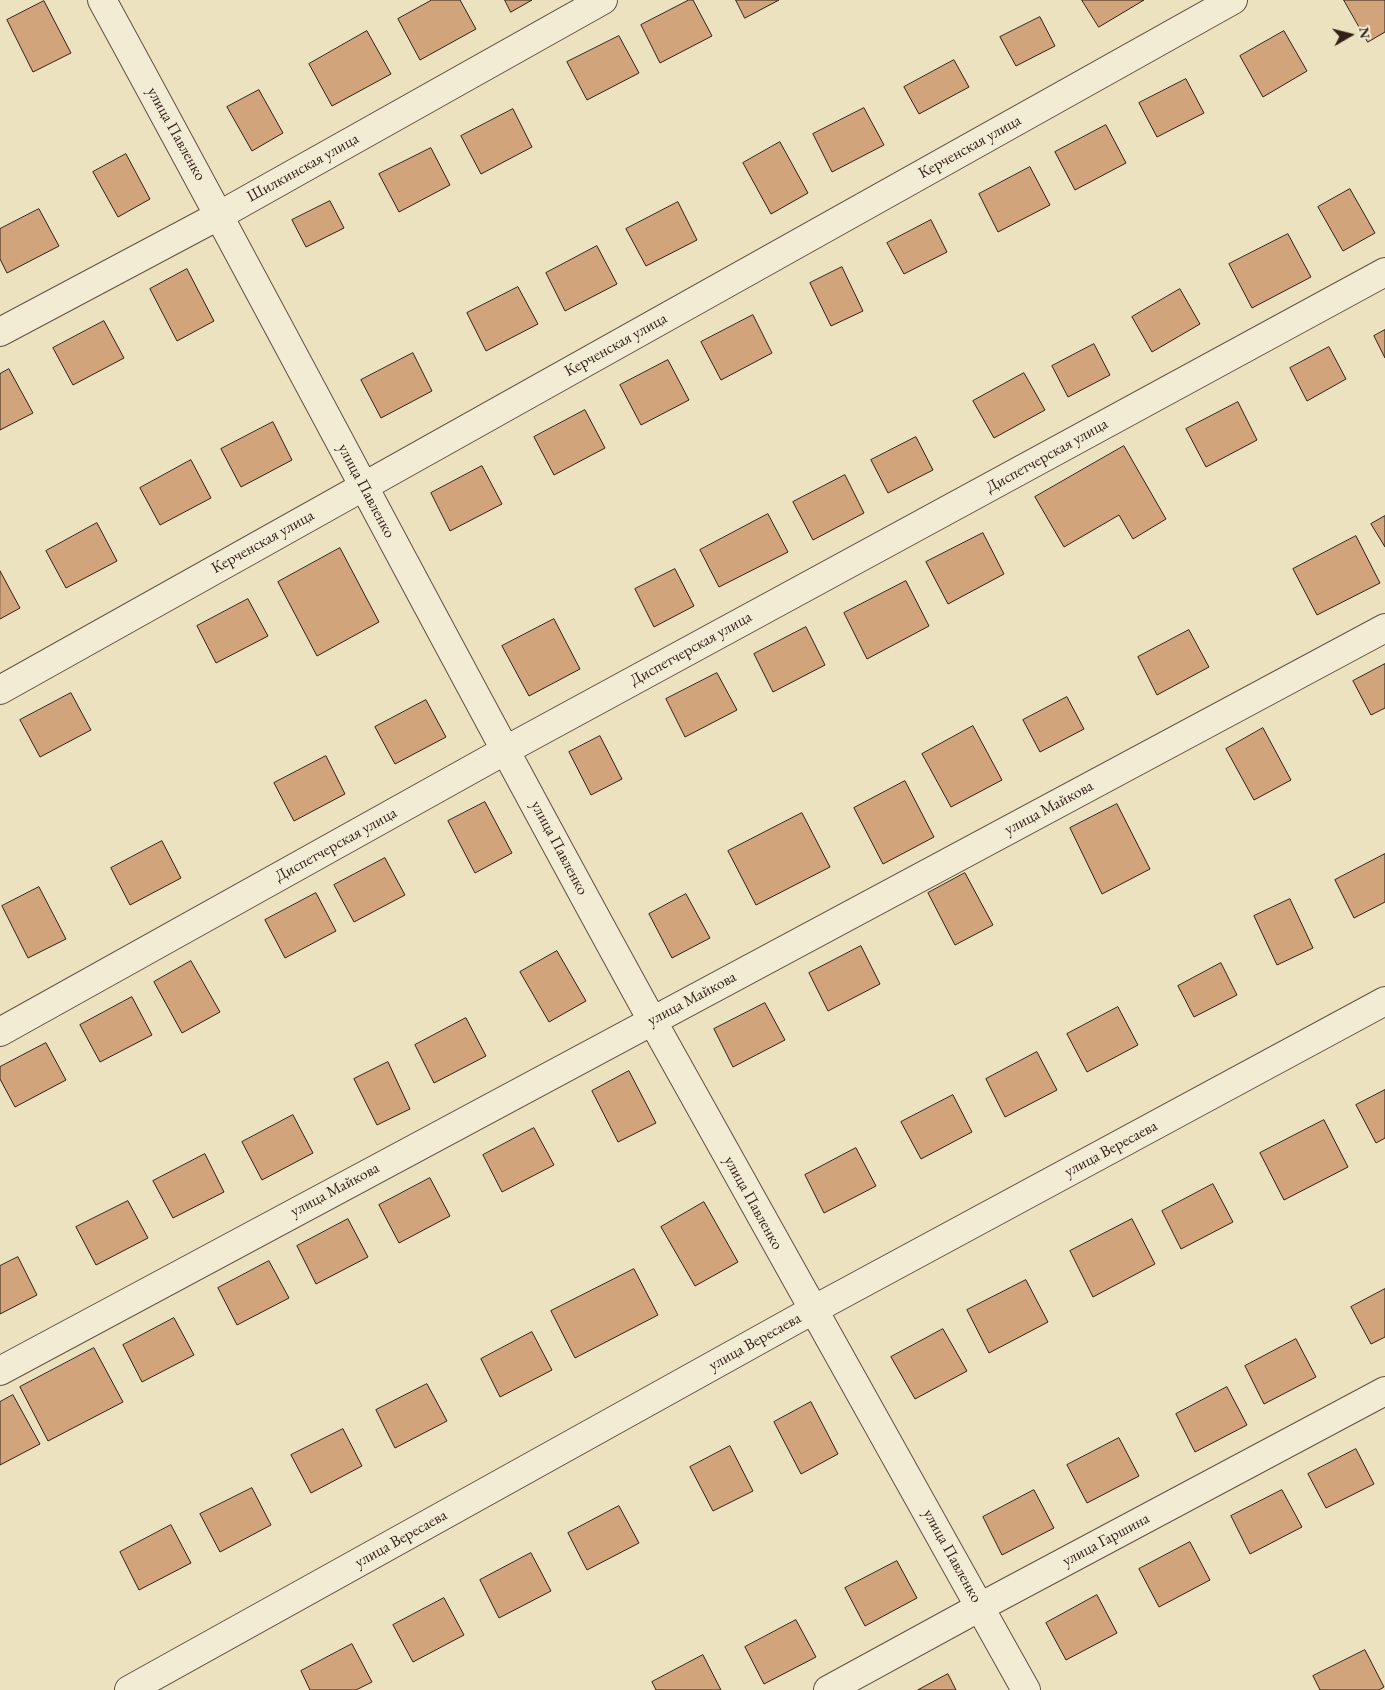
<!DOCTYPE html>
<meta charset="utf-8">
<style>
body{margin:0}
#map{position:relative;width:1385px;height:1690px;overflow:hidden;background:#ece2bf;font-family:"EB Garamond",serif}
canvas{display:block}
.north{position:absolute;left:1325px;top:10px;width:50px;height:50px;-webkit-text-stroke:4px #f3ecd5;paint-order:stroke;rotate:82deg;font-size:14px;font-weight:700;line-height:20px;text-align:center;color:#332019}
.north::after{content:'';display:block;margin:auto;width:18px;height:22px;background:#332019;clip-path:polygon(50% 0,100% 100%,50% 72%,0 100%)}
</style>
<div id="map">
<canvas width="1385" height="1690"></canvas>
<div class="north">N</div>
</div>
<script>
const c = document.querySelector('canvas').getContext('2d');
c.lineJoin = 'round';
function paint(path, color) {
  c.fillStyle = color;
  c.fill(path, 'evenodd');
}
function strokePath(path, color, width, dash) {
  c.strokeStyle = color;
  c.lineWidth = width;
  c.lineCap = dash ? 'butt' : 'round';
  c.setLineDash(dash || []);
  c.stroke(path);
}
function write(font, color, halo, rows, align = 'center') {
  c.font = font + ' "EB Garamond",serif';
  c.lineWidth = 4;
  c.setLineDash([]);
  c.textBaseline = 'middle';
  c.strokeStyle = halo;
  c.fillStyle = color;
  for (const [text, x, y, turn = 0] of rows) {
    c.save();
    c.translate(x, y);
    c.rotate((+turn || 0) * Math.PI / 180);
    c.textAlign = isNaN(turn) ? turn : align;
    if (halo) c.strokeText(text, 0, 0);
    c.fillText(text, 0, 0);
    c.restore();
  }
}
const building = new Path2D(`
 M432,0h28l16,29 -56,31 -22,-41z
 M505,0h27l-21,12z
 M689,0h4l19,36 -52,27 -19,-38z
 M736,0h43l-34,18z
 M1082,0h62l-45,27z
 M1344,0h41v32l-17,10z
 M44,1l27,52 -38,19 -26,-52z
 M1040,17l15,29 -39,20 -16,-29z
 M367,31l24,43 -59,32 -23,-42z
 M1284,31l23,40 -44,26 -23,-41z
 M619,36l20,37 -52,27 -20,-38z
 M954,60l15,27 -50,27 -15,-27z
 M1186,79l18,34 -47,24 -18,-34z
 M259,90l24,43 -31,18 -25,-44z
 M864,108l20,37 -52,27 -19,-38z
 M513,109l19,38 -51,27 -20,-38z
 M1106,125l20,38 -51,27 -20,-38z
 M780,142l28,51 -37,21 -28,-51z
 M431,148l19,37 -51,27 -20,-38z
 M126,154l24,45 -32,18 -25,-45z
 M1030,167l20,38 -52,27 -19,-38z
 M1350,189l25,44 -32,18 -25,-44z
 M330,201l14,27 -38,19 -14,-27z
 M678,202l19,38 -51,26 -20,-37z
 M39,209l20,37 -52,27 -7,-14v-30z
 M931,220l16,32 -43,22 -17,-31z
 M1288,234l23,43 -59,31 -23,-44z
 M597,246l20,38 -52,27 -19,-38z
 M842,267l21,44 -32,15 -21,-43z
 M187,269l27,52 -37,20 -27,-52z
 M518,287l20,37 -52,27 -19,-38z
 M1180,289l20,35 -48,28 -20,-35z
 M753,315l19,38 -51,27 -20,-38z
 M104,321l20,37 -51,27 -20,-37z
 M1385,330v28l-11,-22z
 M1094,344l16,31 -42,22 -16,-31z
 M1329,347l17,32 -39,22 -17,-33z
 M413,353l19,38 -51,27 -20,-38z
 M668,360l21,40 -48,25 -21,-40z
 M9,369l24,44 -33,17v-56z
 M1024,373l21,37 -51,28 -21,-37z
 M1238,402l19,38 -51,27 -20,-38z
 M585,410l20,38 -51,27 -20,-38z
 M273,422l19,38 -51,27 -20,-38z
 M916,437l17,33 -45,23 -17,-33z
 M1124,446l42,73 -33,20 -14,-24 -55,32 -29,-50z
 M191,460l20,38 -51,27 -20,-37z
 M482,466l20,38 -52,27 -19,-38z
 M845,475l19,38 -51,27 -20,-38z
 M768,514l20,38 -69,35 -19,-37z
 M1385,516v31l-14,-23z
 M97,523l20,38 -51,27 -20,-37z
 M983,533l21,41 -56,30 -22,-42z
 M1356,536l24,47 -63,32 -24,-46z
 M340,548l39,74 -62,34 -39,-74z
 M675,569l19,37 -40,21 -19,-38z
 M0,571l20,37 -20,11z
 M906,581l23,45 -62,33 -23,-46z
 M248,599l20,37 -52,27 -19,-37z
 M554,619l26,50 -51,27 -27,-50z
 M806,627l19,38 -52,27 -19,-38z
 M1189,630l20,37 -52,28 -19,-38z
 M1385,664v44l-14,7 -18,-34z
 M717,673l20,37 -52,27 -19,-38z
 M71,693l20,37 -51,27 -20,-37z
 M1067,697l17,32 -44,23 -17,-32z
 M426,700l20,37 -51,27 -20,-37z
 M973,726l29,54 -51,27 -29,-53z
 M1263,728l28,52 -37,20 -28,-51z
 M600,736l22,43 -31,16 -22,-43z
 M326,756l19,38 -51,27 -20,-38z
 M905,781l29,56 -51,27 -29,-56z
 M485,802l27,51 -37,20 -27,-52z
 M1117,804l33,65 -48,25 -32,-66z
 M802,813l28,54 -74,38 -28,-54z
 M162,841l19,37 -51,27 -19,-37z
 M1385,854v48l-31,16 -19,-38z
 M385,858l20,37 -51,27 -20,-37z
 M965,873l28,52 -38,20 -27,-52z
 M39,887l27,52 -38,19 -26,-52z
 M316,893l20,38 -51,27 -20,-38z
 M686,894l24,44 -38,20 -23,-44z
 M1290,899l23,49 -36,17 -23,-49z
 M861,946l19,38 -52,27 -19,-38z
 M557,951l29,50 -37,21 -29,-50z
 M191,961l29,51 -38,21 -28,-51z
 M1221,963l16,32 -43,22 -16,-31z
 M132,997l20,38 -52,27 -20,-37z
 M765,1003l20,37 -52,27 -19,-38z
 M1118,1007l20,38 -51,27 -20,-38z
 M466,1018l20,38 -52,27 -19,-38z
 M46,1043l20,37 -51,27 -15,-28v-12z
 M1037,1052l20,38 -52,27 -19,-38z
 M388,1062l22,47 -33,16 -23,-46z
 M629,1071l27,52 -38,19 -26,-51z
 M1385,1090v48l-9,5 -20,-38z
 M953,1095l19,37 -51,27 -20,-37z
 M293,1115l20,38 -51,27 -20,-38z
 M1324,1120l24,47 -64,33 -24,-47z
 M534,1128l20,37 -52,27 -19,-37z
 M856,1148l20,38 -52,27 -19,-38z
 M205,1154l19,38 -51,26 -20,-37z
 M430,1178l20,38 -51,27 -20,-38z
 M1213,1184l20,38 -52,27 -19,-38z
 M128,1201l20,37 -52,27 -20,-38z
 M704,1202l34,60 -43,24 -34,-59z
 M348,1219l20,38 -52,27 -19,-38z
 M1132,1219l23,45 -62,33 -23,-46z
 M18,1257l19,38 -37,19v-48z
 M269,1261l20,37 -52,27 -19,-37z
 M634,1269l24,46 -83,43 -24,-47z
 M1026,1280l22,42 -59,31 -22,-43z
 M1385,1289v48l-14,7 -20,-37z
 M174,1318l20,37 -52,27 -19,-37z
 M943,1329l24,42 -52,28 -24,-42z
 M532,1332l20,38 -52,27 -19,-38z
 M1296,1339l20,38 -52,27 -19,-38z
 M94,1348l29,54 -75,39 -28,-54z
 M427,1384l20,37 -52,27 -19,-38z
 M1227,1387l20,38 -52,27 -19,-38z
 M13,1395l27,49 -40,21v-63z
 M811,1402l27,52 -37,20 -27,-52z
 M343,1429l19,37 -51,27 -20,-38z
 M1119,1438l20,38 -52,27 -20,-38z
 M730,1446l23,45 -40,20 -23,-44z
 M1356,1449l18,35 -48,24 -18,-34z
 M252,1488l19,37 -51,27 -20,-38z
 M1034,1490l20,38 -52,27 -19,-38z
 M1282,1490l20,37 -52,27 -19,-38z
 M619,1506l20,37 -52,27 -19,-37z
 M171,1525l20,38 -52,27 -19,-38z
 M1190,1542l20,38 -51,27 -20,-38z
 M531,1553l20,38 -52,27 -19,-38z
 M897,1561l20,37 -52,28 -20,-38z
 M1097,1595l20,38 -51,27 -20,-37z
 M444,1598l20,37 -51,27 -20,-37z
 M796,1620l20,37 -52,27 -19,-37z
 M352,1644l20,38 -16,8h-46l-9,-19z
 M1365,1650l19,37 -5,3h-59l-7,-14z
 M703,1655l18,35h-65l-4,-8z
 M948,1674l8,16h-38z`);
paint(building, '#d2a47b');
strokePath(building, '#332019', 1);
const minor = new Path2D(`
 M102,0c186,340 364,683 551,1022 123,224 250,445 373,668
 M0,332l220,-117 383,-215
 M0,690l1233,-690
 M0,1032l506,-282 879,-478
 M0,1371l1385,-743
 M129,1690l684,-380 572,-309
 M828,1690l152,-83 405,-216`);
strokePath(minor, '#615042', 30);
strokePath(minor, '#f3ecd5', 28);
write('16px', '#332019', '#f3ecd5', [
 ["улица Павленко",176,134,61],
 ["Керченская улица",970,147,-29],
 ["Шилкинская улица",303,168,-29],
 ["Керченская улица",616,345,-29],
 ["Диспетчерская улица",1047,456,-29],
 ["улица Павленко",366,491,62],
 ["Керченская улица",263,542,-29],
 ["Диспетчерская улица",691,649,-29],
 ["улица Майкова",1049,808,-28],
 ["Диспетчерская улица",336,845,-29],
 ["улица Павленко",559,848,62],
 ["улица Майкова",692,999,-28],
 ["улица Вересаева",1111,1149,-28],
 ["улица Майкова",335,1190,-28],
 ["улица Павленко",753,1203,61],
 ["улица Вересаева",755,1342,-29],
 ["улица Вересаева",401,1539,-29],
 ["улица Гаршина",1106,1540,-28],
 ["улица Павленко",952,1556,61]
]);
</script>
